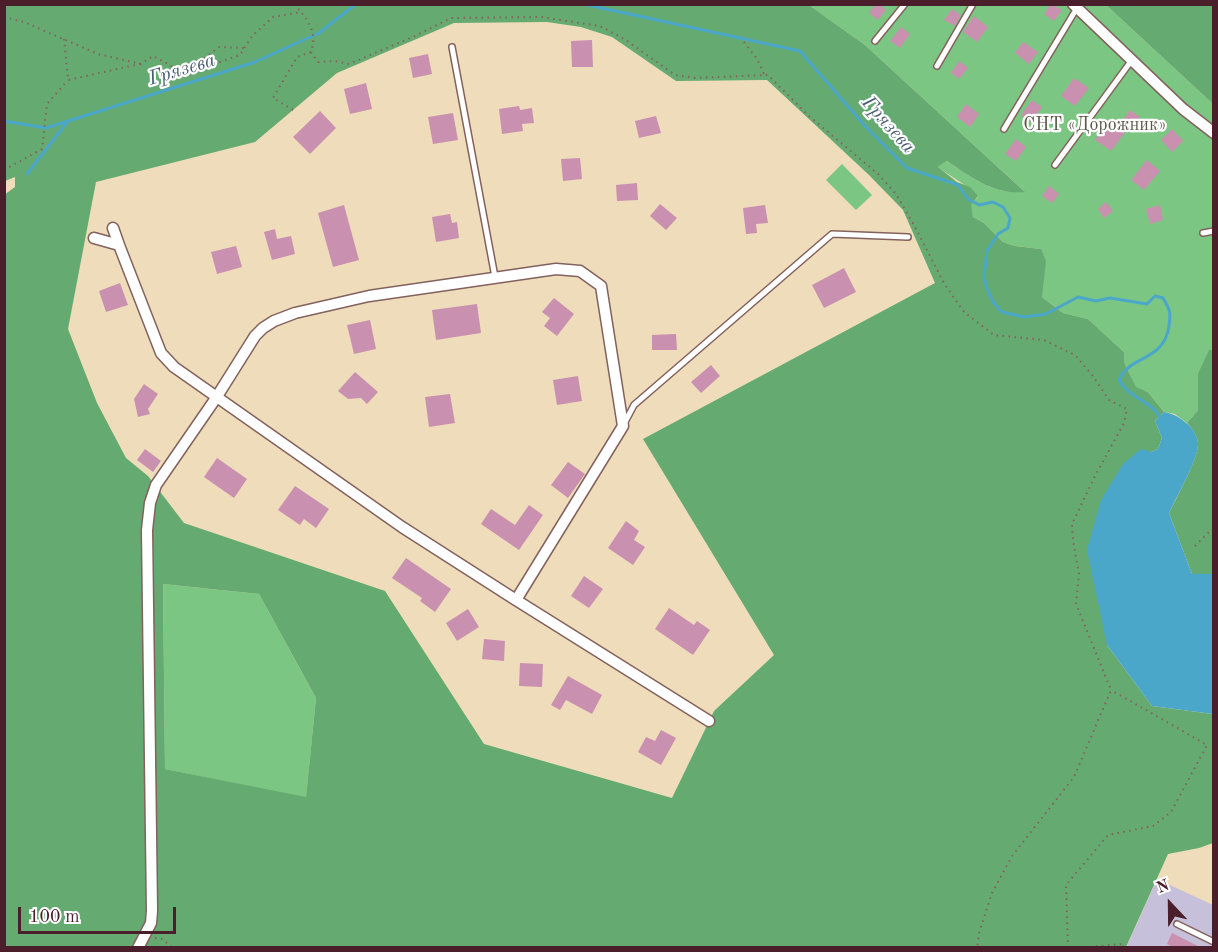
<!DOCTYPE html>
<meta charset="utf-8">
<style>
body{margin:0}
#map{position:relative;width:1218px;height:952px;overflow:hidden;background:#eedcba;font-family:"Old Standard TT",serif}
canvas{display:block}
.frame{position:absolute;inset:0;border:6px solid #4a1f2b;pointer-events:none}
.north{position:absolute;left:1140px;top:874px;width:60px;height:60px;-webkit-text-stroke:4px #fff;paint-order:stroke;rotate:338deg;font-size:16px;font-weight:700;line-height:24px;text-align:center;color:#4a1f2b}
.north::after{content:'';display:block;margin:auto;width:21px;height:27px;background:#4a1f2b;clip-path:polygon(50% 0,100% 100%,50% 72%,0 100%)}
.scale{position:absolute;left:18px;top:907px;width:158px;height:27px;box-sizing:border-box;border:3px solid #4a1f2b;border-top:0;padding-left:8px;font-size:18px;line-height:21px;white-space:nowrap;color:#4a1f2b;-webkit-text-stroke:4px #fff;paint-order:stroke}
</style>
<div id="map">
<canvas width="1218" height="952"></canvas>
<div class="frame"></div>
<div class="north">N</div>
<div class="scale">100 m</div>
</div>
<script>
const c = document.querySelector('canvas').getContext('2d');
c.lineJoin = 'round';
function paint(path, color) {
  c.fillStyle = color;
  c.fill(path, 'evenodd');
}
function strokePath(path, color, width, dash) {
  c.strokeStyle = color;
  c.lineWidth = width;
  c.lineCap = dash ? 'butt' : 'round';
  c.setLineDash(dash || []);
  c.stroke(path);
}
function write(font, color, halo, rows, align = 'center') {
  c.font = font + ' "Old Standard TT",serif';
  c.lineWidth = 4.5;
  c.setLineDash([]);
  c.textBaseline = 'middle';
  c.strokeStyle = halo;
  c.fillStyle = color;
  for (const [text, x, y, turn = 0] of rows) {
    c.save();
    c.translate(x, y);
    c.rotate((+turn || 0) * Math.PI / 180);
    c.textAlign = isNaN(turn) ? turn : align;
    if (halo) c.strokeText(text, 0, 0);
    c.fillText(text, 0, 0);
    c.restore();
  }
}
paint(new Path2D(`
 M1157,879l56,26v42l-87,1z`), '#c6c0da');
paint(new Path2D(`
 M809,5h297l107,99v246l-4,1 -11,22v37l-11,13 -12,-9 -11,-2 -16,-20 -12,-4 -11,-23 -1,-13 -36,-33 -25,-6 -21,-16 -1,-48 -26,-3 -12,-4 -19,-19 -11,-6 -3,-12 8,-8c-10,-12 -27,-20 -40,-30l9,-6c24,16 47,35 77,30l-159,-146z
 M842,164l30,31 -16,15 -30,-30z
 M163,584l96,10 57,104 -10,100 -141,-29z`), '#7cc683');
paint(new Path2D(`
 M5,5h804l56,40 160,147c-31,3 -53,-14 -78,-31l-9,6 19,15 13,5 8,9 -7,9 2,12 11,6 19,19 12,4 26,3 5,12 -4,36 21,16 25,6 36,33 1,13 11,22 12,5 16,20 -9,9 7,17 -4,11 -7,3 -44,193 45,61 61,8v129l-14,5 -31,6 -42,93h-1121l-1,-752 11,-8v-10l-10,4zM547,22l34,5 31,10 64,44 91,-1 102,95 34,35 32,73 -292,156 131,216 -60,56 -42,87 -188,-54 -99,-153 -201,-68 -36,-47 -22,-18 -29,-55 -29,-74 28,-147 159,-40 82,-69 117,-50zM163,584l96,10 57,104 -10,99 -141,-28z
 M1106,5h107v99z
 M1209,350h4v224h-21l-23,-61c7,-14 30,-56 29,-70 -1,-8 -6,-15 -11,-20l11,-13v-37z`), '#65ab71');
paint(new Path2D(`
 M1164,412c9,2 14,4 21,10 7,5 11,11 13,20 2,14 -22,56 -29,71l23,61h21v140l-61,-8 -45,-61 -20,-95 14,-50 22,-36 18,-15 10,3 7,-3 4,-11 -7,-17z`), '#4ba7c9');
strokePath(new Path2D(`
 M583,4l217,47 65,75 42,42 51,17 10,14 11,6 14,-3 10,5 7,11 -2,10 -10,6 -11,17 -3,26 3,12 6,13 9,10 22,5 22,-3 32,-17 18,4 14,-3 37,6 8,-8 8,2c7,12 8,14 6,28 -5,36 -40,29 -50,54 10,18 31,20 42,38
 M4,121l42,7 209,-66 64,-29 37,-29
 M27,174l41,-53`), '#4ba7c9', 3);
paint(new Path2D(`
 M876,4h3l7,6 -8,10 -9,-7z
 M1051,4l11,6 -8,11 -10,-7z
 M952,9l9,6 -6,11 -11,-6z
 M974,16l14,11 -11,15 -14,-10z
 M901,27l9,7 -10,14 -10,-7z
 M592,40l1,27h-21l-1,-26z
 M1023,42l15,10 -9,12 -14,-11z
 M428,54l4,20 -19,4 -4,-20z
 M959,61l9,7 -9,11 -8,-6z
 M1074,78l15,10 -14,18 -14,-10z
 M366,83l6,26 -22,5 -6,-25z
 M1032,100l10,7 -11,15 -10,-7z
 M966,104l13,10 -9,13 -13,-10z
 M519,106l1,4 12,-2 2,15 -12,1 1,7 -21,3 -3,-25z
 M1130,110l10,7 -8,11 -2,-2 -19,25 -16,-11 13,-17 9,6z
 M320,111l16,17 -26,26 -17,-17z
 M453,113l5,27 -25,4 -5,-27z
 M656,116l5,17 -22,5 -4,-17z
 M1172,129l11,12 -11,11 -11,-12z
 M1016,139l10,8 -10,14 -11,-7z
 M580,158l2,21 -19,2 -2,-22z
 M1147,160l13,11 -16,19 -13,-10z
 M637,183l1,17 -21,1 -1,-16z
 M1049,186l10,8 -7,9 -10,-7z
 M1106,202l7,9 -9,7 -6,-9z
 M660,204l17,14 -11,12 -16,-14z
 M344,205l15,55 -26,7 -15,-54z
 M765,205l3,18 -12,1 1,9 -11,1 -3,-26z
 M1160,205l3,15 -13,4 -4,-15z
 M450,214l2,9 5,-1 2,16 -23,4 -4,-25z
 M275,229l2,10 14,-3 4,18 -23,6 -8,-28z
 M236,246l6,21 -25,7 -6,-22z
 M844,268l12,24 -32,16 -12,-23z
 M120,283l8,22 -22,7 -7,-21z
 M554,298l20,16 -17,22 -13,-10 6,-8 -8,-6z
 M477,304l4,29 -45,7 -4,-30z
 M370,320l6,29 -22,5 -7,-29z
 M676,334l1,16h-25v-15z
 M711,365l9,11 -19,17 -10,-11z
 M355,372l23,20 -11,12 -6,-6 -13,1 -10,-8z
 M578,376l4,25 -25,4 -4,-25z
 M144,384l14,10 -10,15 2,5 -12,3 -4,-18z
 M450,394l5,29 -26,4 -4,-30z
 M145,449l16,12 -8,11 -16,-12z
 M217,458l30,21 -13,19 -30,-21z
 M568,462l17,12 -17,24 -17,-13z
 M295,486l34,23 -13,19 -12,-9 -4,6 -22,-15z
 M529,505l14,10 -24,35 -38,-26 10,-15 24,16z
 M626,521l13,10 -5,9 11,7 -12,18 -25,-17z
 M406,558l45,31 -16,23 -15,-11 2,-3 -30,-20z
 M584,576l19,13 -14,19 -18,-12z
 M669,608l25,17 3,-4 13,9 -17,25 -38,-26z
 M468,609l11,18 -22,14 -11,-18z
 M484,639l21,2 -1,20 -22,-2z
 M520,663l23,1 -1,23 -23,-1z
 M568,676l34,19 -10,19 -26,-14 -6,10 -9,-5z
 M661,730l15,8 -15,27 -23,-13 8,-15 9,4z
 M1172,933l30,15h-27l-8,-4z`), '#c991af');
const lane = new Path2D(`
 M875,41l30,-37
 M452,47l43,230
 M937,66l36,-62
 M1004,129l73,-121
 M1055,165l74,-101
 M1203,233l11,-2
 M625,422l9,-17 198,-171 76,3
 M1177,924l37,18`);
const street = new Path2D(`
 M1073,4l110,105 31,24
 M113,228l6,17
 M94,238l25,7 42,108 13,14 228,160 114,73
 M138,948l13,-25 1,-12 -5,-381 3,-27 6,-18 60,-87 39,-62 8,-8 11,-7 21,-8 74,-17 187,-27 24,2 21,15 22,140 -107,174 193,121`);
strokePath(lane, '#83615d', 8);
strokePath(street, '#83615d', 13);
strokePath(new Path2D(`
 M4,17l20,5 74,32 43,10 12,-8 15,8 15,11 57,-20 12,-19 21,-19 28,-5
 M64,39l4,41 72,-16
 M744,42l13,17 8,17
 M311,52l7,10 16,-1 15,3 66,-28 36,-18 90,-1 59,9 26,14 49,35 21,3 72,-3 41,41 69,58 18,20 18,31 31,60 19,27 30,23 50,5 31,15 18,21 16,24 18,9 -3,14 -28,51 -24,50 1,16 6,34 -3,30 35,86 -37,87 -62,79 -20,37 -13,40 -2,15
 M185,73l34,-26 26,1
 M293,110l-20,-12 24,-41 14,-5c7,-20 -4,-34 -17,-48
 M4,170l38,-21 5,-45 21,-24
 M1195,546l16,-16h3
 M155,938l7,1 11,9
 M1068,948l-2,-63 42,-50 45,-9 18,-14 36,-67 -96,-55
 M1078,948l45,-4 -1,4`), '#83615d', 2, [1.5, 4.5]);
strokePath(lane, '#fff', 5);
strokePath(street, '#fff', 10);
write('18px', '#5c594a', '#fff', [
 ["СНТ «Дорожник»",1095,125]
]);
write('italic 20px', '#4a5c72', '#fff', [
 ["Грязева",182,70,-17],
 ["Грязева",888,125,48]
]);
</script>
